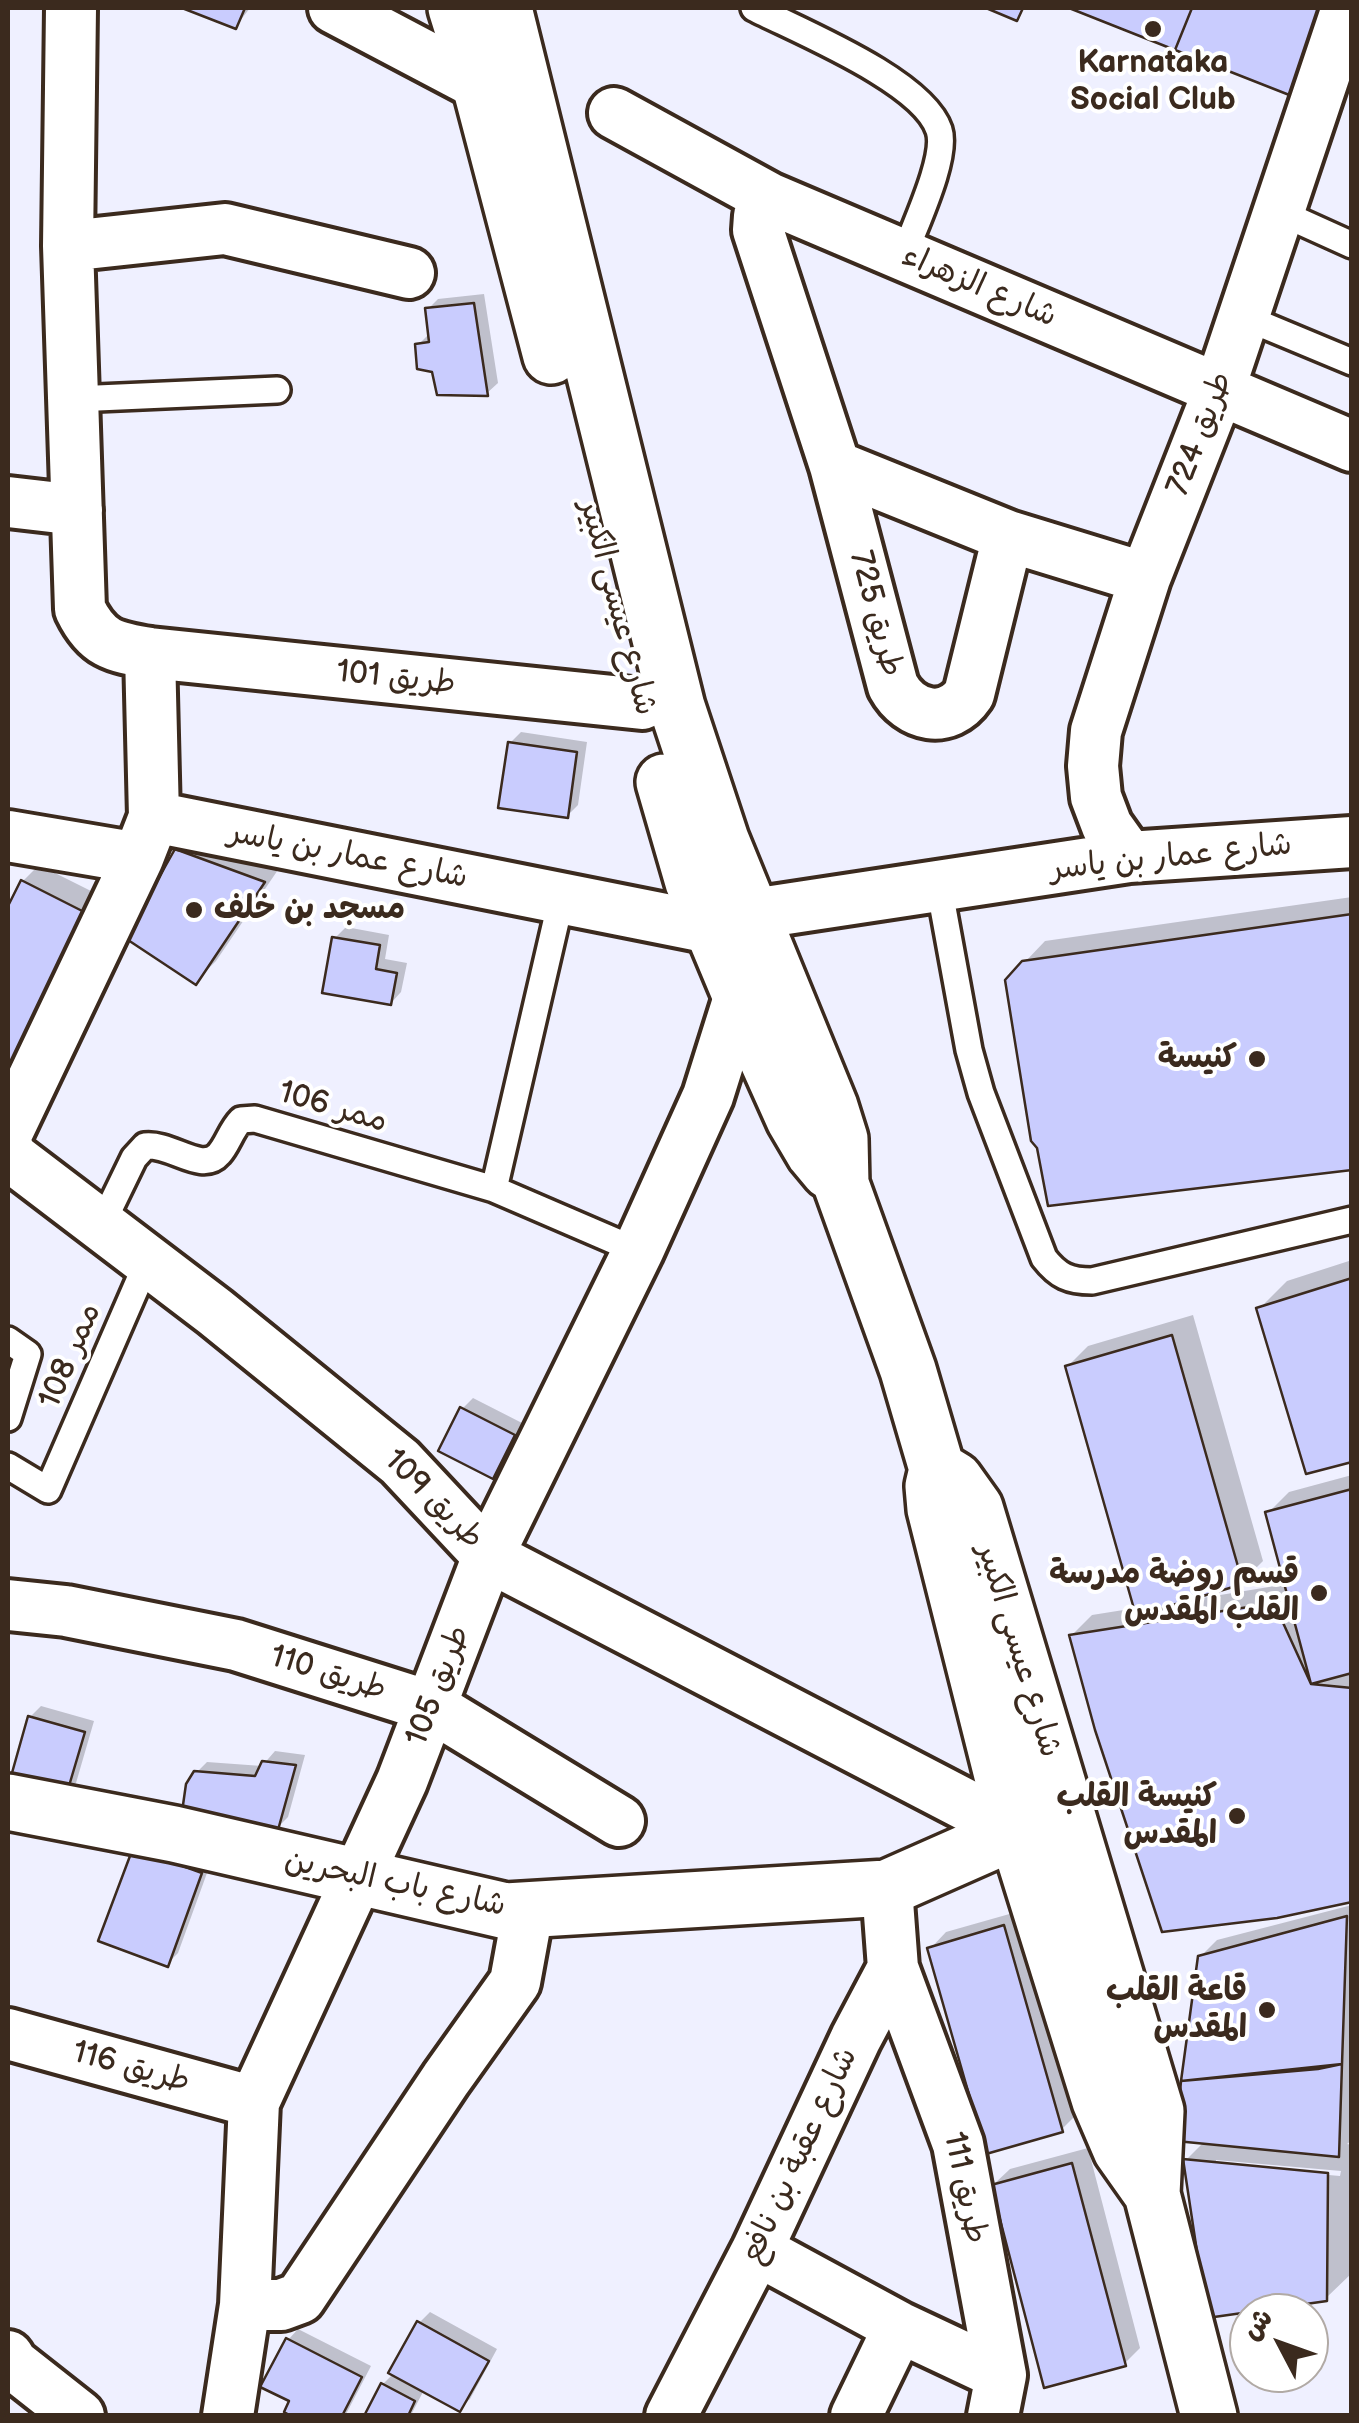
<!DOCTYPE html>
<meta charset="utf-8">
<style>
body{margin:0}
#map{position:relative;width:1359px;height:2423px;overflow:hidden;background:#eff0ff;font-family:"Balsamiq Sans","Playpen Sans Arabic",sans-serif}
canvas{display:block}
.frame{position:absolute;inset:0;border:10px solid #3b2a1e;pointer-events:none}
.north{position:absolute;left:1229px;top:2293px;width:100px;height:100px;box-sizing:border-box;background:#fff;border:2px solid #b1aaa5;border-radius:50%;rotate:311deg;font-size:28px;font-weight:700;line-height:40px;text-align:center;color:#3b2a1e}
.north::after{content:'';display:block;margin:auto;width:35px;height:45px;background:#3b2a1e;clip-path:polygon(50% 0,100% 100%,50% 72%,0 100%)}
</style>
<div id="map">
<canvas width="1359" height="2423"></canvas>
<div class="frame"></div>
<div class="north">ش</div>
</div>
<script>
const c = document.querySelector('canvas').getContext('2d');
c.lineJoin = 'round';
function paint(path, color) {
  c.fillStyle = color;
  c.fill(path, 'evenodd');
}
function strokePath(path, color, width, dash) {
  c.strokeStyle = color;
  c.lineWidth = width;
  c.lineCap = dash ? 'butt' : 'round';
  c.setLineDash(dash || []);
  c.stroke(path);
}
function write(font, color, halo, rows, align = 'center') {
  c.font = font + ' "Balsamiq Sans","Playpen Sans Arabic",sans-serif';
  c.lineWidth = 8;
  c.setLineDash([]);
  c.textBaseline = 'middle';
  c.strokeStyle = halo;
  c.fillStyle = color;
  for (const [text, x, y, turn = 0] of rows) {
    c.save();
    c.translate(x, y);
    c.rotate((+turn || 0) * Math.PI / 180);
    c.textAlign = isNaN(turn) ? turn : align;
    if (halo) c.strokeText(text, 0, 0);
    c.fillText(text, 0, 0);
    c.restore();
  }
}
paint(new Path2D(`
 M189,8h61l-14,18z
 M1076,8h276l-178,39z
 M484,294l14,89 -11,10 -53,-23 -16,-25 11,-11 -1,-25 10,-10z
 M521,732l66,10 -9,63 -11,11 -57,-73z
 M199,830l85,31 -68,100 -21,21 -18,-131z
 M39,865l76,38 -95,173 -12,-6v-158l15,-31z
 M1352,897v270l-328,-204 21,-22z
 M346,927l43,8 -4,24 22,4 -6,29 -10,11 -56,-65z
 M1352,1260v199l-93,-150 28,-28z
 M1193,1315l70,246 -21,21 -41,12 1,4 85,-14 -19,-71 21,-21 63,-17v424l-281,-263 21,-21 44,-7 -69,-241 21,-21z
 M473,1398l51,26 -21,41 -10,10 -31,-66z
 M41,1706l53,15 -18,62 -11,11 -35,-77z
 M275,1751l30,4 -17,62 -11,11 -81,-55 11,-11 55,4z
 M135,1849l76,13 -33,91 -11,11z
 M1352,1905v235l-5,4 5,1v128l-26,25 -140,-138 19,-19 -22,-60 17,-124 17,-17zM1216,2160l125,11 -1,5 -124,-11z
 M1020,1911l58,202 -16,16 -132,-180 16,-17z
 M1088,2148l52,200 -16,16 -131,-179 17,-16z
 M430,2312l67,37 -27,50 -11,10 -35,-19 -12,23 4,3h-50l17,-32 11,-11 25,-50z
 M298,2329l73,37 -26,50h-32l-21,-16 -4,-60z`), '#0003');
const building = new Path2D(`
 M182,8h63l-9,21z
 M986,8h37l-6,13z
 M1069,8h123l-17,42z
 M1192,8h135l-25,92 -127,-50z
 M474,303l14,93 -51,-1 -5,-23 -15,-3 -2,-25 14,-2 -4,-34z
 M508,742l69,10 -9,66 -70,-10z
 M175,849l90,33 -69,103 -71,-47z
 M21,880l79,40 -80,159 -12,-6v-167z
 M1352,914v256l-304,36 -11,-58 -6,-7 -26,-161 17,-19z
 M332,937l48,8 -4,24 21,4 -6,32 -69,-12z
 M1352,1278v184l-46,12 -50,-166z
 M1172,1335l71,249 -107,32 -71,-250z
 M460,1407l55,28 -22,44 -55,-28z
 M1352,1489v184l-41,11 -46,-172z
 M1274,1603l37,81 41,4v214l-75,16 -115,14 -67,-202 -26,-95z
 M28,1716l57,16 -19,64 -56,-16z
 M262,1761l34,4 -18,65 -96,-18 4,-28 8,-13 61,5z
 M133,1848l69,25 -34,94 -70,-26z
 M1347,1916l-5,148 -161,17 17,-125z
 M1004,1925l59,207 -77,22 -59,-206z
 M1342,2064l-3,93 -163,-16 5,-60 137,-12z
 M1183,2159l145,14 -1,128 -120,17z
 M1072,2163l54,203 -82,22 -53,-203z
 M417,2321l72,40 -29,51 -72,-39z
 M286,2338l76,39 -20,39h-51l-7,-4 5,-11 -29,-14z
 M381,2383l34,18 -7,15h-44z`);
paint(building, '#c9ccfe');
strokePath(building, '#3b2a1e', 2.5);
const lane = new Path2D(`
 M754,8c45,23 169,73 185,122 9,27 -25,97 -35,125
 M1279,212l73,33
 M1244,317l108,45
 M75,399l202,-9
 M939,886l30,164 12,43 63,165c14,18 25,23 48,23l260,-61
 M494,1189l67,-289
 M102,1224l32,-66 11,-12c26,-3 57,28 74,8 9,-10 12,-24 22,-34l14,-1 239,70 144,62
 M8,1340l20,14 -20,64
 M8,1466l40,24 100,-230`);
const street = new Path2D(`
 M71,8l-3,238 12,363c17,35 33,38 70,44l492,51
 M334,8l146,77
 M614,113l155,85 583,248
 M769,198l-10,18 -1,14 77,236 58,220c17,31 55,39 76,8l39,-158
 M68,246l157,-17 184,44
 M835,466l173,70 137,42
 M8,502l69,8
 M150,653l4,164
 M8,836l130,22 16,-41 561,112
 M1129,857l-22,-31 -11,-29 -3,-31 3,-35 49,-153 74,-188 128,-382
 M753,914l376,-57 223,-15
 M8,1131l130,-273
 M8,1148l2,8 205,156 185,150 88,94 528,275
 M8,1605l58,6 170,34 196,62 187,114
 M893,1968l65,176 43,231 -8,41
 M8,2034l246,68
 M757,2250l142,77 102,48
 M245,2305h36l19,-7 146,-219 69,-97 13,-71
 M8,2356l5,8 66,52
 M228,2416l17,-111 9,-203 148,-321 86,-225 150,-305 70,-155 33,-105
 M671,2416l86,-166 99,-212 37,-70 -6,-80
 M856,2416l43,-89`);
const secondary = new Path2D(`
 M456,8l24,77 71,271
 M504,8l173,699 44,133 109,267 10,32 1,45 67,186 29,99 -4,17 2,23 81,322 84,270 21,49 31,44
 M664,782l29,100 71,170 30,67 20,34 15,18
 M937,1469l18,11 20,28 181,603 -4,83 57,222
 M8,1802l166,32 332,77 381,-23 129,-57 52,-13`);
strokePath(lane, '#3b2a1e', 32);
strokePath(street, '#3b2a1e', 58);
strokePath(secondary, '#3b2a1e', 62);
strokePath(lane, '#fff', 25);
strokePath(street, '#fff', 50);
strokePath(secondary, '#fff', 55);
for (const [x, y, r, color] of [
 [1153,29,10,"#3b2a1e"],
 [194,910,10,"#3b2a1e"],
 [1257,1059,10,"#3b2a1e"],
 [1319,1593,10,"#3b2a1e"],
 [1237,1816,10,"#3b2a1e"],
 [1267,2010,10,"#3b2a1e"]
]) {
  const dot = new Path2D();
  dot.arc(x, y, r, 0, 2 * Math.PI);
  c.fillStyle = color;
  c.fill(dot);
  strokePath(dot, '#fff', 4);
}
write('bold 32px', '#3b2a1e', '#fff', [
 ["Karnataka",1153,64,"center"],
 ["Social Club",1153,101,"center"],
 ["مسجد بن خلف",214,910,"left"],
 ["كنيسة",1237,1059],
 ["قسم روضة مدرسة",1299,1575],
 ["القلب المقدس",1299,1612],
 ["كنيسة القلب",1217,1798],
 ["المقدس",1217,1835],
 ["قاعة القلب",1247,1992],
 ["المقدس",1247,2029]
], 'right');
write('32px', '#3b2a1e', '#fff', [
 ["شارع الزهراء",979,287,23],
 ["طريق 724",1201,434,-69],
 ["شارع عيسى الكبير",617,608,75],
 ["طريق 725",875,614,75],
 ["طريق 101",396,679,6],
 ["شارع عمار بن ياسر",348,856,11],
 ["شارع عمار بن ياسر",1171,858,-6],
 ["ممر 106",333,1108,16],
 ["ممر 108",71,1356,-67],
 ["طريق 109",433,1500,45],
 ["شارع عيسى الكبير",1018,1651,73],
 ["طريق 110",328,1674,17],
 ["طريق 105",439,1686,-69],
 ["شارع باب البحرين",395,1884,12],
 ["طريق 116",131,2068,15],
 ["شارع عقبة بن نافع",800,2156,-65],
 ["طريق 111",964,2188,78]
]);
</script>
